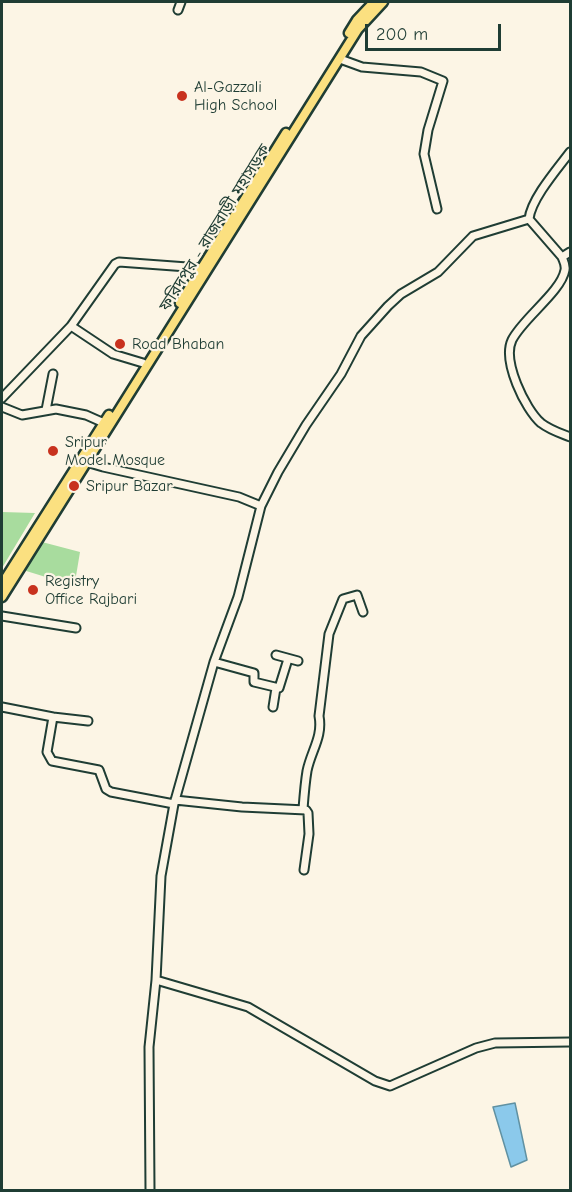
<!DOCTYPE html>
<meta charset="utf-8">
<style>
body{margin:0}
#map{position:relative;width:572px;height:1192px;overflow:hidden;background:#fcf5e5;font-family:"Comic Neue",sans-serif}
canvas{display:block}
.frame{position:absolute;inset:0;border:3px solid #1f3d34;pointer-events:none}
.scale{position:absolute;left:365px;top:24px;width:136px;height:27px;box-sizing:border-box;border:3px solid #1f3d34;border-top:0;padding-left:8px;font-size:18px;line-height:21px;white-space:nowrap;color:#1f3d34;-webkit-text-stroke:4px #fcf5e5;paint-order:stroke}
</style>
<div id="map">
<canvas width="572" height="1192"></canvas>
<div class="frame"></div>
<div class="scale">200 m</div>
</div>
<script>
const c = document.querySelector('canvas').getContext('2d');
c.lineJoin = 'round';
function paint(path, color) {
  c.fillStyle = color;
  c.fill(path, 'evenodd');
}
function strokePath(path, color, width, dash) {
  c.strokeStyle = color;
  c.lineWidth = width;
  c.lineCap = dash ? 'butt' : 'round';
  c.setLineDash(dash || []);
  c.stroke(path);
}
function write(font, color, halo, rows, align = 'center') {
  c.font = font + ' "Comic Neue","Noto Sans Bengali",sans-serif';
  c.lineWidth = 4.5;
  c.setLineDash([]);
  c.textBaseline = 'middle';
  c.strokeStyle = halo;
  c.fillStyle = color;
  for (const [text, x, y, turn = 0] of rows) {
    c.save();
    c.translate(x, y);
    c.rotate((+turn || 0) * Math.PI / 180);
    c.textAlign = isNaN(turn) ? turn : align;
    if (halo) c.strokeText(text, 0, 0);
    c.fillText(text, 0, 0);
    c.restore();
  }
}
paint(new Path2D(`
 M2,512l33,1 -33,55z
 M42,542l38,10 -5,30 -26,-4 -26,-8z`), '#a8dc9e');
const water = new Path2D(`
 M515,1103l12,57 -16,7 -18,-60z`);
paint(water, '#8bc9eb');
strokePath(water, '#6091a2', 1.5);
const minor = new Path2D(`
 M178,10l3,-8
 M340,59l22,8 59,5 22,9 -15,49 -4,24 13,55
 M529,219l33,38c2,5 4,8 3,13 -4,22 -42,48 -53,70 -10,21 13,69 29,83 9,7 19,10 29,14
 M529,219c2,-20 29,-51 41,-67
 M562,257l8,-5
 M71,326l44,-62 4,-2 82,6
 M2,398l69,-72 42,28 30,9
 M2,407l20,8 34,-6 30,6 18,8
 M46,410l7,-36
 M86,462l17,5 136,30 22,9
 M2,616l74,12
 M276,655l22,6
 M214,662l40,11v9l25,6 9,-29
 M2,707l51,10 -6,35 5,9 47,9 7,19 5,3 63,12
 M273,707l3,-19
 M53,717l35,4
 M175,800l67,7 64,3 2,3 1,21 -5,36
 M303,809c1,-13 2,-26 4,-38 4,-20 16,-34 12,-55l10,-82 14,-35 14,-4 6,17
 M156,980l92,27 127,74 15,5 86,-38 19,-5 75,-1
 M150,1190l-1,-143 7,-67 5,-104 13,-72 40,-142 24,-65 23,-91 17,-34 28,-47 35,-51 20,-38 27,-30 13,-12 37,-22 35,-36 56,-17`);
const major = new Path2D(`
 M349,33l8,-13 17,-18
 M180,303l106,-170
 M2,584l107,-169
 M2,597l356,-568 25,-27`);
strokePath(minor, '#1f3d34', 11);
strokePath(major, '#1f3d34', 13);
strokePath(minor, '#fcf5e5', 7);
strokePath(major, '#fbe080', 8);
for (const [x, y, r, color] of [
 [182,96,6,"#c8321e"],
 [120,344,6,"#c8321e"],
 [53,451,6,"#c8321e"],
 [74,486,6,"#c8321e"],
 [33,590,6,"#c8321e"]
]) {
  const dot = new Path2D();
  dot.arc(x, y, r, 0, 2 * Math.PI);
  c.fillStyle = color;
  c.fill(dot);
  strokePath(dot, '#fcf5e5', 2);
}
write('16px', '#1f3d34', '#fcf5e5', [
 ["Al-Gazzali",194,87],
 ["High School",194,105],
 ["Road Bhaban",132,344],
 ["Sripur",65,442],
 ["Model Mosque",65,460],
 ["Sripur Bazar",86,486],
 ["Registry",45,581],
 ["Office Rajbari",45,599]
], 'left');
write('16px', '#1f3d34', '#fcf5e5', [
 ["ফরিদপুর - রাজবাড়ী মহাসড়ক",215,228,-58]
]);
</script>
